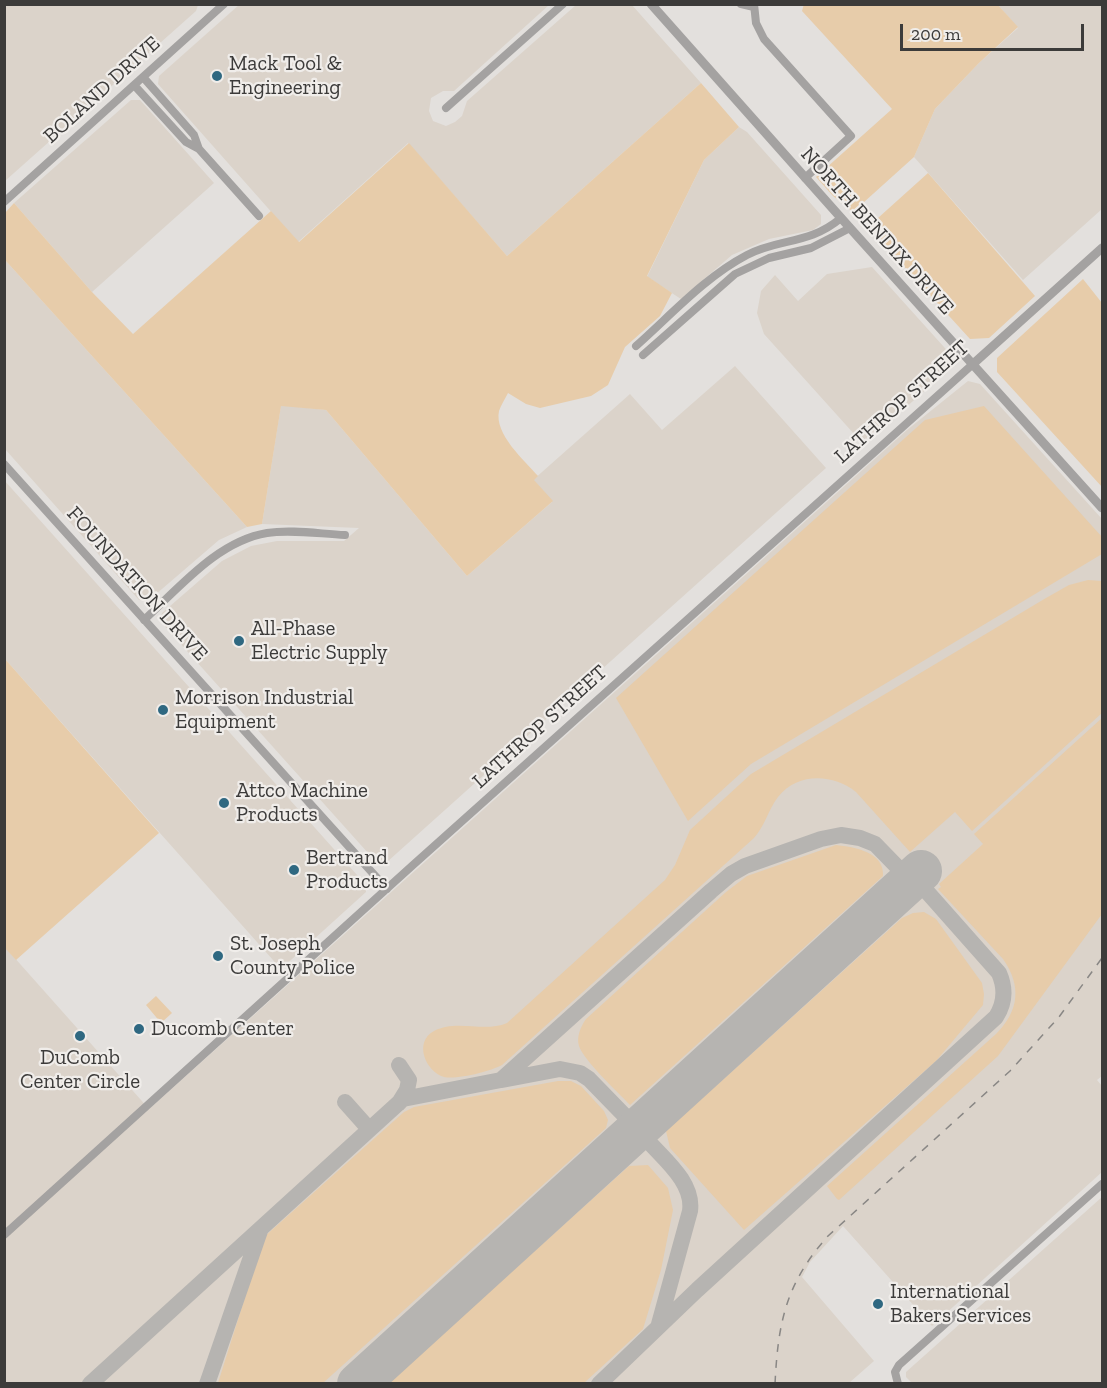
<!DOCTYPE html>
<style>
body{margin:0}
#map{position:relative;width:1107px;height:1388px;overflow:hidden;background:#e3e0dd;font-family:"Zilla Slab",serif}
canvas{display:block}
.frame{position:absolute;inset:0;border:6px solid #3c3b3a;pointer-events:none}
.scale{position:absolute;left:900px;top:24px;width:184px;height:27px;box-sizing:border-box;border:3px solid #3c3b3a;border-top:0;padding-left:8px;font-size:18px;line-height:21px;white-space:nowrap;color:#3c3b3a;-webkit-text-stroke:4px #f0edea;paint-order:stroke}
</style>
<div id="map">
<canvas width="1107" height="1388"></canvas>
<div class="frame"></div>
<div class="scale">200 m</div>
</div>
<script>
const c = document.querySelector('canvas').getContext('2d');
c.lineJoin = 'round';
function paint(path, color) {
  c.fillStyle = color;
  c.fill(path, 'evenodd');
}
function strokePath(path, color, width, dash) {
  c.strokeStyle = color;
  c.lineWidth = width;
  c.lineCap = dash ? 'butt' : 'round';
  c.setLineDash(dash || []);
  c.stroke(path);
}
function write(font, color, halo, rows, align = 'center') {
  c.font = font + ' "Zilla Slab",serif';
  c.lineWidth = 4.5;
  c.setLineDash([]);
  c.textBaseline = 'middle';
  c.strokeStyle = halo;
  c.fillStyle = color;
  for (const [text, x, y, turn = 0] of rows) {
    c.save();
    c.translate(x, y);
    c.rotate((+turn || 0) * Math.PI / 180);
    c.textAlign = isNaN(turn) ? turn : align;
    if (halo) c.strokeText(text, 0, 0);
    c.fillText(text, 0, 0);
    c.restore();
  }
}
paint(new Path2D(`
 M240,4l309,1 -95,86h-11l-12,7 -2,13 4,10 13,5 9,-4 7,-6 5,-15 109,-96h56l69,78 -194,173 -99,-113 -110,99 -140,-158 1,-8z
 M4,5l1,-1 193,1 -2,6 -191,170z
 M998,5h104v204l-79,71 -109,-123 21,-48 44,-46 39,-35z
 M131,100h9l74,83 -122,109 -78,-89z
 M739,127l8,5 74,83v9l-8,6 -44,9 -37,16 -51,44 -34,-22 57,-117z
 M5,260l242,267 -28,13 -71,61 -9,-1 -134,-151z
 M872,267l81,90 -1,9 -88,79 -100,-111 -7,-21 4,-22 14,-16 23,26 29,-27z
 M735,366l91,102 -439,394 -10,1 -216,-241 1,-9 60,-52 29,-15 26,-5h67l15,-13 -97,-4 19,-119 45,5 141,166 85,-74 -19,-22 97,-86 32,36z
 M968,381l12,3 122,135v557l-5,4 5,6v86l-170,154 -89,-100 -33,36 -8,15 72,84 -25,22h-844v-436l144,162 758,-679z
 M4,480l362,405v7l-85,77 -276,-310z
 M1102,1197v186h-190l-6,-6v-5z`), '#dbd3ca');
paint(new Path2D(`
 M804,4l194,1 20,22 -39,36 -44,46 -21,48 -61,55 -20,-16 -17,-19 76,-68 -90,-98z
 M701,83l38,44 -35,33 -57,116 25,17 -12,23 -35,31 -17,38 -17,11 -51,12 -14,-4 -18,-11c-3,6 -7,12 -9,18 -5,23 25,49 39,65l-4,4 19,21 -86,75 -141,-166 -45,-4 -19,118 -15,3 -242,-267v-47l9,-10 78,89 41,42 138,-123 28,31 110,-99 98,113z
 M928,173l107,123 -46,42 -19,1 -102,-112z
 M1083,279l19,24v184l-105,-115v-14z
 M984,406l118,131v17l-351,210 -63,57 -72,-123 309,-278z
 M1088,580l14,1v132l-130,118 -17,-19 -45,40 -54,-60c-23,-18 -58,-20 -78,5 -10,13 -13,29 -24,41l-252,227c-11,6 -45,15 -58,12 -18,-5 -31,-35 -10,-46 23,-12 50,2 73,-8l158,-143 10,-15 15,-35 61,-56 295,-176 23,-13z
 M5,659l154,174 -143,127 -12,-13z
 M1102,718v196l-104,142 -159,144 -2,-1 -10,-13 169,-152c23,-23 26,-48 7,-75l-65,-70 3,-2 -2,-3 44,-40 -9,-10z
 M836,845c18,2 49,7 47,31l-253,229c-13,-14 -46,-44 -51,-59 -3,-9 2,-20 7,-27l140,-127 21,-16z
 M924,912l12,7 46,64 2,11 -1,11 -47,56 -192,169 -74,-82 -4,-17 236,-213 11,-5z
 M156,996l16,17 -11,10 -15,-18z
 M558,1081h13l10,5 23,25 4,9 -2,8 -283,255h-105l46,-146 140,-125 10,-5z
 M648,1165l20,23 5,22 -12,60 -18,59 -59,54h-196l241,-217z`), '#e7ccaa');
strokePath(new Path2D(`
 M502,1080l58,-11 20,4 9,6 35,36 3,8 -1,7 -7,17
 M345,1102l24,27
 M399,1103l8,-13 2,-10 -10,-15
 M619,1147l18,-7 11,1c17,19 46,42 42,70l-31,113
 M90,1384l313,-285 98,-19 210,-189 20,-17 14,-8 76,-27 20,-4 19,3 15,6 35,36
 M207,1384l53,-153
 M599,1384l98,-94 299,-273c9,-14 10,-28 3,-44l-85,-96`), '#b6b4b1', 16);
strokePath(new Path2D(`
 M358,1384l563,-513`), '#b6b4b1', 42);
strokePath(new Path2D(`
 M741,4l13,3
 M754,4l2,19 8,16 87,97 -46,42
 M143,77l51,58 5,14
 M134,85l52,57 13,7 60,67
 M446,108l117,-104
 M4,202l220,-198
 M636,346c35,-31 69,-69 111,-91 33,-17 62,-10 94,-37
 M643,355l92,-81 34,-16 42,-10 39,-20
 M4,464l383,425
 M144,620c36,-33 74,-79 123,-87 25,-4 53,1 78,2
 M4,1235l409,-370 560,-501
 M898,1384l-3,-12 4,-7 203,-181`), '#a4a2a1', 8);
strokePath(new Path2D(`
 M651,4l199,224 252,280
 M973,364l129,-116`), '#a4a2a1', 9);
strokePath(new Path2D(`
 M775,1384c3,-62 11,-101 53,-148l182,-165 49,-54 43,-59`), '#898785', 1.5, [8, 8]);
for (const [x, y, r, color] of [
 [217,76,6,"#2f6881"],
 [239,641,6,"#2f6881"],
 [163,710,6,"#2f6881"],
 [224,803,6,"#2f6881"],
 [294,870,6,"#2f6881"],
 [218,956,6,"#2f6881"],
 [139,1029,6,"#2f6881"],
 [80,1036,6,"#2f6881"],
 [878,1304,6,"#2f6881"]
]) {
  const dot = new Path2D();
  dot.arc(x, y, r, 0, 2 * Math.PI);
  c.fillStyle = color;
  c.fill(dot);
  strokePath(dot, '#f0edea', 2);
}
write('21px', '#3c3b3a', '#f0edea', [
 ["Mack Tool &",229,64],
 ["Engineering",229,88],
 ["All-Phase",251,629],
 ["Electric Supply",251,653],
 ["Morrison Industrial",175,698],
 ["Equipment",175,722],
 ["Attco Machine",236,791],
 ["Products",236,815],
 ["Bertrand",306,858],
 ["Products",306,882],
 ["St. Joseph",230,944],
 ["County Police",230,968],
 ["Ducomb Center",151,1029],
 ["DuComb",80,1058,"center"],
 ["Center Circle",80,1082,"center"],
 ["International",890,1292],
 ["Bakers Services",890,1316]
], 'left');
write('21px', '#3c3b3a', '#f0edea', [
 ["BOLAND DRIVE",102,90,-42],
 ["NORTH BENDIX DRIVE",877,231,48],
 ["LATHROP STREET",902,402,-42],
 ["FOUNDATION DRIVE",137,584,48],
 ["LATHROP STREET",540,727,-42]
]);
</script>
